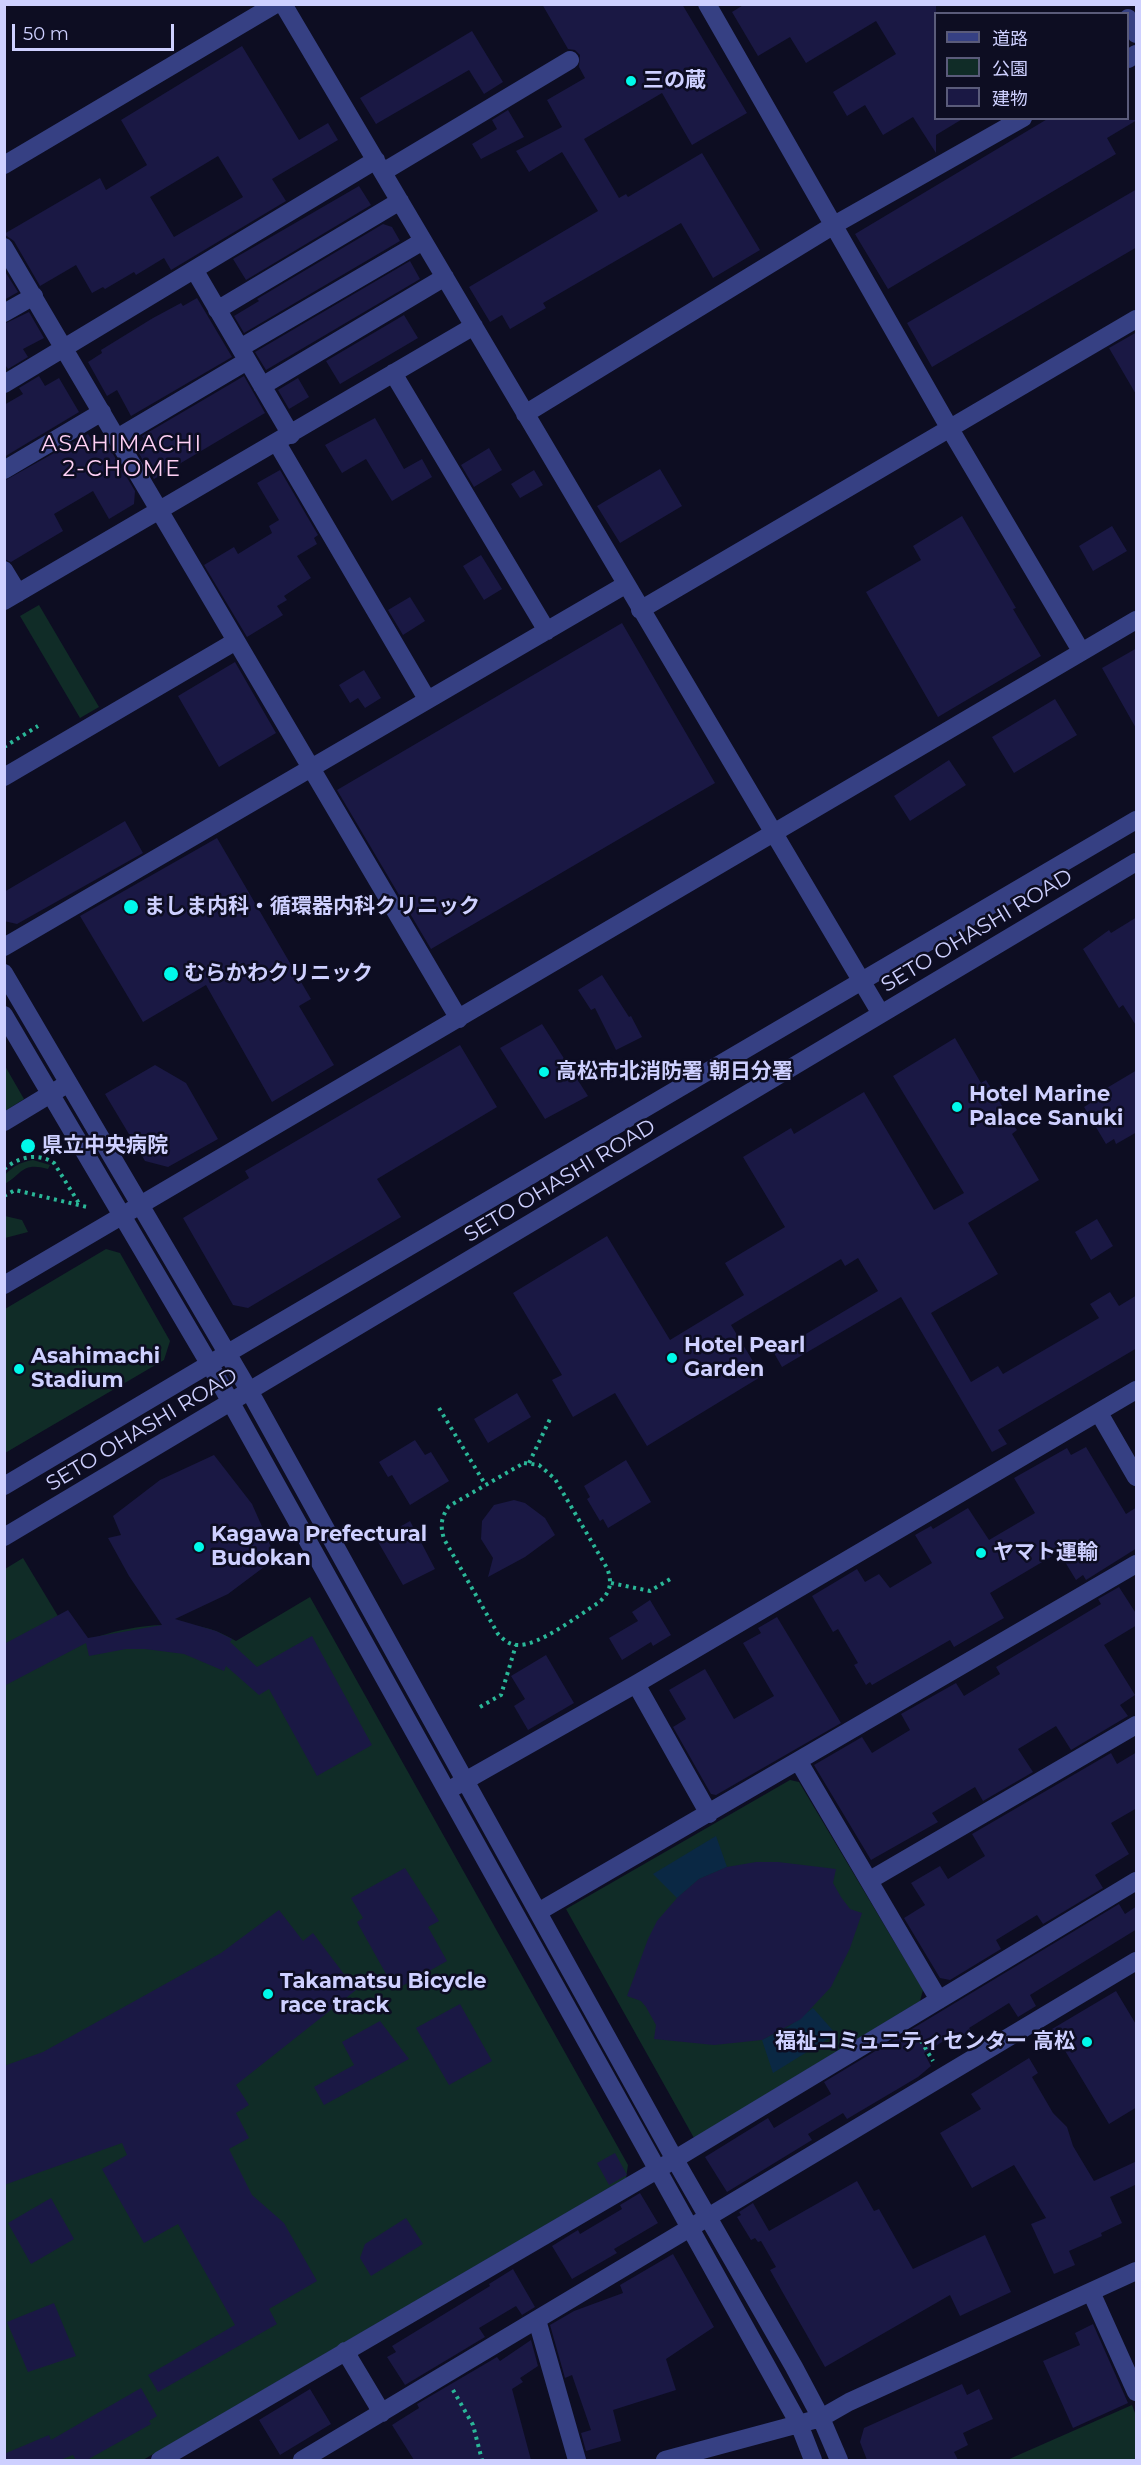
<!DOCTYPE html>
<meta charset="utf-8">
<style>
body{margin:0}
#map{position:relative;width:1141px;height:2465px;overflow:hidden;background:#0d0d22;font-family:Montserrat,"Noto Sans JP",sans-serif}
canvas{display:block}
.frame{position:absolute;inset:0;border:6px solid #ced0ff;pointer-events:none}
.legend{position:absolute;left:934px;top:12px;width:195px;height:108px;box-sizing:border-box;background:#0d0d22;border:2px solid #5a5b7a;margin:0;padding:8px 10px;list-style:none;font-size:18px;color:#ced0ff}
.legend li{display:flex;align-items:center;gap:12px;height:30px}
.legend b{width:30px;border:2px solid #5a5b7a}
.scale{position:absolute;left:12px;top:24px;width:162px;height:27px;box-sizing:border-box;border:3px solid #ced0ff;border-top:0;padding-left:8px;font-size:18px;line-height:21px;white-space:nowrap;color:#ced0ff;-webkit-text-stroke:4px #0d0d22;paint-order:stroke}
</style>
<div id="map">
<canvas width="1141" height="2465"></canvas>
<div class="frame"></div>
<ul class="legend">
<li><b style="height:8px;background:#364083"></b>道路</li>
<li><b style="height:16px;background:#102c27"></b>公園</li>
<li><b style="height:16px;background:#1a1844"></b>建物</li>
</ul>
<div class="scale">50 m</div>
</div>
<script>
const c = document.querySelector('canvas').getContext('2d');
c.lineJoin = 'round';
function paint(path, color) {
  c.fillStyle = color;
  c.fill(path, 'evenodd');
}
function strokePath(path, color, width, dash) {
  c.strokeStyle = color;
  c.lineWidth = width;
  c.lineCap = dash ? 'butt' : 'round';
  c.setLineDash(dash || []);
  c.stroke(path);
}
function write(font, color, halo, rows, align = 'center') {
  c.font = font + ' Montserrat,"Noto Sans JP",sans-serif';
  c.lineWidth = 5;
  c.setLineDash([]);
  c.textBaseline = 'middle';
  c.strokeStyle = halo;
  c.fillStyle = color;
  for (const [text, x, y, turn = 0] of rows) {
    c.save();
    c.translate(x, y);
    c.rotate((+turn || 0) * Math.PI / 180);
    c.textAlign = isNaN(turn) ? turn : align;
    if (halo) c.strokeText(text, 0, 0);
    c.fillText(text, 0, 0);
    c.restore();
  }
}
paint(new Path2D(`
 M39,605l60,102 -19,11 -60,-102z
 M5,1066l19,33 -19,12h-1z
 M33,1160l17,5 -2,4c-26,-7 -25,4 -43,15v-9c8,-9 16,-13 28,-15z
 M5,1216l17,4 6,12 -23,6z
 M106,1249l14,4 50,88 -6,19 -159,93v-144z
 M23,1558l53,88c30,-17 92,-26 126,-19 12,2 23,8 34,14l74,-44 318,568 -2,13 -483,282h-138v-891z
 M790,1780l9,2 124,208 -3,11 -226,137 -128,-229z
 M1132,2405l4,11v44h-129z`), '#102c27');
paint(new Path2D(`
 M716,1836l11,31 -28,12 -22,19 -24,-24z
 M813,2008l23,26 -63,39 -11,-33 26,-13z`), '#0a2844');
paint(new Path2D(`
 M542,4h140l65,109 -55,32 -30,-52 -78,46 35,59 7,-4 2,3 74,-44 58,97 -47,28 -32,-55 -138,80 3,5 -36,21 -8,-14 -12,7 -21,-35 129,-76 -36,-59 -33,20 -13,-21 46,-24 -15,-27 38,-22 -6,-11 1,-12 -5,-5 -7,-1z
 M745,4h191v114h28l-28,17v18l-23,-36 -30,18 -18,-30 -18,11 -14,-24 63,-38 -20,-33 -70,42 -16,-26 -32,19 -26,-44z
 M472,31l31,51 -19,12 -15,-24 -93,54 -16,-26z
 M242,46l57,94 29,-17 10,17 -66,39 14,22 -115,69 -7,-12 -28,17 -2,-3 -29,17 -2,-2 -11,6 -16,-28 -36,21 -26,-45 -10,-7 96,-56 6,12 41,-25 -26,-45zM218,156l25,41 -69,40 -24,-40z
 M508,110l16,27 -43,22 -9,-15 25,-15 -5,-9z
 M1049,118l88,2 -30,18 9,16 -228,135 -33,-55z
 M359,186l12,19 -125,75 -13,-21z
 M1137,189v58l-205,120 -25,-44z
 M383,224l9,3 8,14 -156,92 -10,-17 25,-15 -2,-2z
 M410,261l10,18 -154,91 -11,-18z
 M4,270l14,22 -14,8z
 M197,298l35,59 -101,59 -14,-26 -10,6 -19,-34 14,-9 -1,-3 52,-32 28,-15 2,3z
 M29,312l15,26 -21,11 5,8 -20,12 -4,-6v-39z
 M404,315l14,23 -78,46 -14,-23z
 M1137,332v64l-28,-48z
 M39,376l6,10 14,-8 20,34 -75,45v-52l19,-11 -4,-6z
 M244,376l21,37 -111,66 -20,-34 10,-6 -2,-3z
 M298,378l11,19 -20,12 -11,-19z
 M375,418l29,51 18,-10 10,18 -40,24 -26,-42 -24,14 -17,-28z
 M88,434l10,16 9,-6 28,47 -1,13 -25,15 -16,-28 -39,23 9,17 -52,31 -7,-3v-78z
 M489,448l13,22 -28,17 -13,-22z
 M660,469l22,37 -62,37 -23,-37z
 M280,470l38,65 -4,3 3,6 -20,12 14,22 -27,18 3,4 -10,6 6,9 -36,22 -43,-72 30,-18 4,7 34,-21 -3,-7 10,-6 -22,-37z
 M534,470l9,15 -23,13 -9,-14z
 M962,516l54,92 -3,1 28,47 -103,61 -72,-125 55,-32 -8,-14z
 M1112,526l15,25 -34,20 -14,-25z
 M481,555l21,34 -18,11 -21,-34z
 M410,597l15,24 -22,14 -15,-25z
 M622,623l93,160 -284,166 -94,-159z
 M1137,648v82l-35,-62z
 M235,662l41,71 -57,34 -41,-71z
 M364,670l17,28 -16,10 -7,-10 -8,5 -11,-18z
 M1055,699l22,36 -63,38 -22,-36z
 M949,760l17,25 -56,36 -16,-25z
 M125,821l18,32 -126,71 -13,-3v-29z
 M217,838l94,161 -12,7 35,59 -62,37 -66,-117 -63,37 -63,-106z
 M1137,917v110l-14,-22 -4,3 -36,-59 26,-19 2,3z
 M602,975l27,42 2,-1 11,21 -26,13 -21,-42 -4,2 -13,-20z
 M542,1024l46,72 -43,23 -45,-71z
 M955,1038l26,45 5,-3 31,50 -5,4 27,46 -71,43 30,51 -67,39 40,69 27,-16 5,8 96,-56 -9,-14 20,-12 9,14 18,-11v53l-139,82 9,14 -15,8 -91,-155 -119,70 -8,-14 104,-62 -20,-33 -13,8 -4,-7 -110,66 31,51 -115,70 -32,-53 -42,24 -21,-37 10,-5 -49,-82 94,-57 63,104 74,-45 -19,-32 60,-36 -42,-70 48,-29 3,6 70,-42 70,118 30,-17 -71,-117z
 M460,1045l37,62 -120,72 24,38 -153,91 -15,-3 -50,-87 66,-40 -4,-7z
 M155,1065l31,18 32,56 -50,28 -23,-6 -40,-67z
 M1137,1070v62l-21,12 -2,-5 -8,5 -22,-37 8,-5 -2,-4z
 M1097,1219l16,27 -22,14 -16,-28z
 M517,1393l14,24 -43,26 -14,-24z
 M415,1440l10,15 6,-3 18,29 -39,24 -18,-30 -4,2 -9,-15z
 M1086,1447l40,67 11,-7v41l-51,32 -3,-5 -7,5 -17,-28 -69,41 14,25 -50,29 -4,-7 -78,45 -2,-3 -4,3 -12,-20 4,-2 -20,-34 -5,3 -21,-36 45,-27 8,13 14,-8 11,14 42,-25 -17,-28 16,-9 2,3 35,-21 21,32 46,-27 -21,-35 53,-30 4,7z
 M214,1455l38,49 24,54 -48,36 -53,25 41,12 16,8 -2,3 27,25 55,-31 60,109 -55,31 -48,-87 -10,6 -33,-29 -2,5 -40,-17 -39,-5h-19l-37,7 -3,-13 -82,43v-42l64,-34 20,28 74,-13 -33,-49 -21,-38 13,-3 -8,-19 47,-36z
 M626,1460l25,42 -43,26 -5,-9 -3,2 -13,-22 3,-2 -6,-11z
 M514,1500l11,3 20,15 10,17 -30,22 -37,20 5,-19 -12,-19 1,-18 12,-16z
 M410,1521l25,48 -32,16 -26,-45z
 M1119,1587l18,28v10l-33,20 31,50 -15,10 8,11 -57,34 -15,-24 -38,23 15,23 -50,29 -8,-14 -43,26 6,9 -67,38 -57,-95 48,-28 10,16 38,-23 -9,-16 55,-31 8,13 36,-22 -4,-7 105,-63 -3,-5z
 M650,1600l21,35 -18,11 -2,-4 -29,18 -13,-22 29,-17 -6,-9z
 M777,1617l64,106 -125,72 -5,-1 -38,-67 13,-8 -17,-29 36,-21 29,50 40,-23 -31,-53 18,-10 -3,-5z
 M546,1655l28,48 -46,27 -14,-24 11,-7 -14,-23z
 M1137,1752v56l-26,15 18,31 -34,21 8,13 -60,36 -6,-9 -41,25 5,9 -51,31 -10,-2 -36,-60 21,-13 -14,-22 29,-17 8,13 37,-23 -13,-22 139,-81 6,11z
 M756,1862h22l58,7 -3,14 8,14 9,12 12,4 -12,35 -19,39 -30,32 -39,21 -48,5 -60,-6 2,-14 -10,-18 -5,-6 -14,-5 21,-57 9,-18 20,-23 22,-19 28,-12z
 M405,1868l34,53 -11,6 19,34 -52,29 -38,-68 6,-4 -12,-20z
 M1119,1904l6,10 12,-8v23l-107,66 6,11 -18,11 -9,-14 -40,25 3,4 -16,10 -4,-6 -28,17 7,13 -13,11 -71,42 -4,-6 -35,21 4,6 -85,52 -22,-35 63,-39 6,10 57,-34 -7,-12z
 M279,1910l24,31 10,-8 43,57 -120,95 13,20 -13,8 13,25 -20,11 23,46 32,28 33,58 -48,28 8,15 -119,68 -10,-17 87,-50 -57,-101 -34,19 -42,-74 25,-14 -5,-12 -118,42v-119l39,-14 178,-99z
 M1116,1991l21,35v81l-28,17 -57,-95z
 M460,2004l32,57 -43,24 -33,-57z
 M380,2021l29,38 -85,46 -10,-18 40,-22 -12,-23z
 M1029,2058l9,15 -6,4 21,36 14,14 6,19 21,35 43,-20v23l-27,13 12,26 -21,10 1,3 -33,15 6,14 -21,9 -23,-50 15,-6 -32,-53 -42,23 -32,-55 41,-24 -10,-15z
 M615,2153l12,22 -18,10 -12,-22z
 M857,2181l17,30 5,-2 34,60 72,-34 26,57 -51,24 -10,-21 -125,72 -55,-97 6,-3 -15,-26 -3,1 -3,-4 -4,2 -14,-23 4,-2 -2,-3 14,-9 16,28z
 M640,2193l18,30 -44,26 3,4 -45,26 -20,-33 26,-16 2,4 42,-25 -2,-4z
 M51,2198l23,41 -43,25 -23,-41z
 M406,2218l17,26 -52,32 -11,-18 5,-14z
 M673,2254l41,73 -48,32 10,31 -63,20 8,31 -35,10 -5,-18 10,-3 -19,-55 -7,3 -15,-53 24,-14 49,-18 -3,-8z
 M513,2269l22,38 -13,8 -6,-9 -37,22 6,9 -80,48 -18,-28 9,-5 -4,-6 98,-60 -1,-2z
 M54,2303l22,53 -48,16 -21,-50z
 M1093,2324l35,79 -55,25 -30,-67 37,-16 -5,-12z
 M531,2340l7,26 -18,12 3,4 -11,7 19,71h-117l-22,-35 27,-17 -2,-4 80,-47 3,4z
 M962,2384l5,11 12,-6 14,30 -30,14 5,12 -14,7 4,8h-91l-7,-18 4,-14z
 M141,2388l16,28 -8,5 2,3 -64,36h-11l-3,-5 -13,5h-56v-6l45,-19 2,5z
 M310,2389l21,35 -51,31 -21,-35z`), '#1a1844');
strokePath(new Path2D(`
 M4,747l34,-21
 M4,1169c15,-12 33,-17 50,-6l26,42
 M4,1196l11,-6 72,17
 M439,1408l46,76
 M524,1463l15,2 16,14 52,89c6,16 3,25 -9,35 -19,12 -59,43 -80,42 -9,0 -14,-5 -20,-11l-54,-95c-4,-14 -3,-21 5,-33z
 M529,1463l21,-44
 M611,1583l39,8 22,-13
 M480,1707l21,-12 15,-50
 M917,2034l16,27
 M453,2390l20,35 9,35`), '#2ab798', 4, [3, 4.5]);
strokePath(new Path2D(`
 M283,4l598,1010
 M707,4l243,425 131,222
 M1128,18l8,16
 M1128,59l8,-5
 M4,165l272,-161
 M383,172l187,-112
 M4,247l455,772
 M195,271l96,164
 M217,310l183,-109
 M4,313l30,-17
 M240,348l183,-107
 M393,373l154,258
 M4,384l372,-224
 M262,386l183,-109
 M525,414l309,-189 189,-107
 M117,438l130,-77
 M277,443l150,256
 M4,470l98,-58
 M4,570l14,23
 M4,601l470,-275
 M640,610l496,-291
 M4,777l232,-136
 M4,947l621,-362
 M4,973l246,419 424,766 120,209 27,51 18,42
 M4,1015l206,350 589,1059 14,36
 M4,1122l58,-35
 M4,1285l1132,-665
 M1099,1413l37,64
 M4,1486l224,-133 908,-533
 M4,1537l1132,-675
 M636,1684l73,130
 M799,1762l140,238
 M456,1786l180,-102 500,-294
 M870,1880l266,-155
 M538,1912l598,-348
 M1091,2292l45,100
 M537,2320l40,140
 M345,2351l37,62
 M160,2460l497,-290 479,-289
 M302,2460l834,-499
 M665,2460l156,-42 28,-16 287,-131`), '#364083', 18);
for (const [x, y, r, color] of [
 [631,81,6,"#00f9ea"],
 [131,907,8,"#00f9ea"],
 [171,974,8,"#00f9ea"],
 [544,1072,6,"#00f9ea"],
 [957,1107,6,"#00f9ea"],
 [28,1146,8,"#00f9ea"],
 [672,1358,6,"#00f9ea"],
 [19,1369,6,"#00f9ea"],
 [199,1547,6,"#00f9ea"],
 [981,1553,6,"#00f9ea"],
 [268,1994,6,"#00f9ea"],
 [1087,2042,6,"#00f9ea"]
]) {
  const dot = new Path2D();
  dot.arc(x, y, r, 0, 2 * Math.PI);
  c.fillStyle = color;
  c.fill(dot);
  strokePath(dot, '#0d0d22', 2);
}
write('bold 21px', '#ced0ff', '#0d0d22', [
 ["三の蔵",643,81],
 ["ましま内科・循環器内科クリニック",144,907],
 ["むらかわクリニック",184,974],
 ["高松市北消防署 朝日分署",556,1072],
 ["Hotel Marine",969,1095],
 ["Palace Sanuki",969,1119],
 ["県立中央病院",42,1146],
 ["Hotel Pearl",684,1346],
 ["Garden",684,1370],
 ["Asahimachi",31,1357],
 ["Stadium",31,1381],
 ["Kagawa Prefectural",211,1535],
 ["Budokan",211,1559],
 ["ヤマト運輸",993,1553],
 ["Takamatsu Bicycle",280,1982],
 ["race track",280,2006],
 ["福祉コミュニティセンター 高松",1075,2042,"right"]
], 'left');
write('21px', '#ced0ff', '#0d0d22', [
 ["SETO OHASHI ROAD",977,931,-31],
 ["SETO OHASHI ROAD",560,1181,-31],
 ["SETO OHASHI ROAD",142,1430,-31]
]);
c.letterSpacing = '1.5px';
write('22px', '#ffd0f5', '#0d0d22', [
 ["ASAHIMACHI",122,445],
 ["2-CHOME",122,470]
]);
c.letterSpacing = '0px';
</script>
